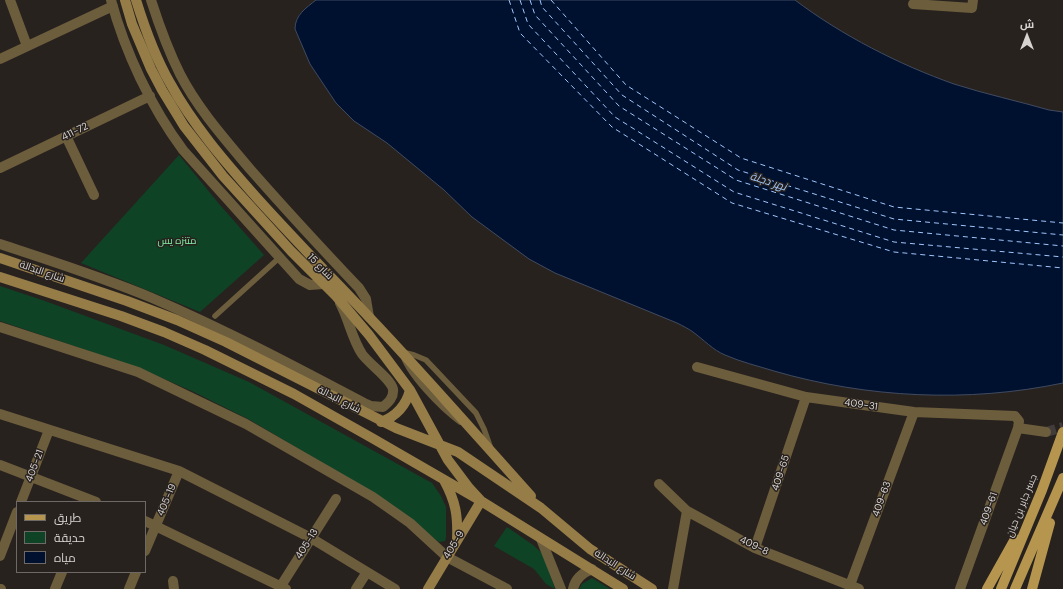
<!DOCTYPE html>
<meta charset="utf-8">
<style>
body{margin:0}
#map{position:relative;width:1063px;height:589px;overflow:hidden;background:#28221f;font-family:"DM Sans",Cairo,sans-serif}
canvas{display:block}
.legend{position:absolute;left:16px;top:501px;width:130px;height:72px;box-sizing:border-box;background:#28221f;border:1px solid #6e6966;margin:0;padding:5px 7px;list-style:none;font-size:12px;color:#d7d3d1}
.legend li{display:flex;align-items:center;gap:8px;height:20px}
.legend b{width:20px;border:1px solid #6e6966}
.north{position:absolute;left:1007px;top:16px;width:40px;height:40px;-webkit-text-stroke:3px #28221f;paint-order:stroke;rotate:0deg;font-size:11px;font-weight:700;line-height:16px;text-align:center;color:#d7d3d1}
.north::after{content:'';display:block;margin:auto;width:14px;height:18px;background:#d7d3d1;clip-path:polygon(50% 0,100% 100%,50% 72%,0 100%)}
</style>
<div id="map">
<canvas width="1063" height="589"></canvas>
<ul class="legend">
<li><b style="height:5px;background:#b6964f"></b>طريق</li>
<li><b style="height:11px;background:#0f4325"></b>حديقة</li>
<li><b style="height:11px;background:#001130"></b>مياه</li>
</ul>
<div class="north">ش</div>
</div>
<script>
const c = document.querySelector('canvas').getContext('2d');
c.lineJoin = 'round';
function paint(path, color) {
  c.fillStyle = color;
  c.fill(path, 'evenodd');
}
function strokePath(path, color, width, dash) {
  c.strokeStyle = color;
  c.lineWidth = width;
  c.lineCap = dash ? 'butt' : 'round';
  c.setLineDash(dash || []);
  c.stroke(path);
}
function write(font, color, halo, rows, align = 'center') {
  c.font = font + ' "DM Sans",Cairo,sans-serif';
  c.lineWidth = 3;
  c.setLineDash([]);
  c.textBaseline = 'middle';
  c.strokeStyle = halo;
  c.fillStyle = color;
  for (const [text, x, y, turn = 0] of rows) {
    c.save();
    c.translate(x, y);
    c.rotate((+turn || 0) * Math.PI / 180);
    c.textAlign = isNaN(turn) ? turn : align;
    if (halo) c.strokeText(text, 0, 0);
    c.fillText(text, 0, 0);
    c.restore();
  }
}
paint(new Path2D(`
 M179,155l41,50 44,50 -64,57 -119,-49z
 M0,286l45,15 119,44 85,37 183,101 9,13 5,11v30l-1,4 -6,1 -74,-54 -115,-68 -56,-28 -55,-24 -139,-47z
 M507,527l26,18 10,9 12,35 -9,-5 -12,-15 -40,-23z
 M592,578l18,11h-31l3,-5z`), '#0f4325');
const water = new Path2D(`
 M316,0h479c46,35 105,65 159,84 31,10 64,17 95,26l14,2v271c-95,20 -196,15 -289,-12 -16,-5 -33,-9 -49,-16 -12,-5 -21,-15 -32,-23 -4,-3 -10,-6 -16,-9l-122,-50 -26,-14 -57,-42 -28,-27 -57,-47 -33,-22 -18,-18 -26,-39 -15,-35c0,-14 11,-21 21,-29z`);
paint(water, '#001130');
strokePath(water, '#404b60', 1);
strokePath(new Path2D(`
 M509,0l11,33 92,94 120,76 162,49 169,16
 M520,0l8,24 87,93 119,75 160,50 169,15
 M530,0l5,15 84,91 117,74 158,50 169,16
 M540,0l2,7 80,88 116,75 156,49 169,16
 M551,0l75,85 115,73 153,49 169,16`), '#a0c6fc', 1, [5, 4]);
strokePath(new Path2D(`
 M1046,432l17,-5`), '#423d3a', 10, [10, 5]);
strokePath(new Path2D(`
 M215,316l64,-58
 M460,422c-18,-13 -54,-49 -58,-70l12,3 12,5 50,53 8,16 6,17`), '#6c5d3d', 5.5);
strokePath(new Path2D(`
 M10,0l17,46
 M111,0c14,52 40,107 72,150l116,129 11,6 13,-1
 M151,0c8,25 17,50 29,74 18,35 45,65 70,95 36,41 72,80 109,119l7,11 3,18
 M913,4l59,4 1,-8
 M0,59l113,-53
 M66,136l28,59
 M0,168l150,-72
 M0,244c51,17 102,33 152,54 72,31 142,68 212,105l7,3 12,1c6,-5 11,-10 10,-18 -3,-11 -24,-25 -31,-35 -10,-15 -13,-34 -22,-51
 M0,327l138,45 108,52 127,73 37,26 37,34 60,32
 M697,367l109,30 108,15 101,4 4,5 -1,7 -58,161
 M0,414l179,57 132,67 84,51
 M1018,428l28,4
 M0,465l96,37
 M659,484l28,27 68,37 104,41
 M21,502l28,-72
 M145,521l141,68
 M541,539l20,50
 M755,548l51,-151
 M145,551l34,-80
 M0,556l17,-44
 M173,581l1,8
 M850,585l64,-173
 M0,589h1
 M55,589l7,-17
 M129,589l7,-17
 M279,589l57,-90
 M356,589l11,-17
 M573,589c2,-10 9,-16 19,-20
 M673,589l14,-78`), '#6c5d3d', 10);
strokePath(new Path2D(`
 M125,0l7,24 19,45 11,21 22,36 39,50 68,75 45,45 33,39 41,55 38,70 21,28 12,13 -53,88
 M136,0c9,29 19,57 34,83 23,42 55,79 87,115 37,41 75,80 112,119 56,59 108,119 162,179
 M0,258l127,43 50,19 49,22 170,86 62,24 83,56 49,41 62,40
 M0,277l121,39 43,16 41,18 89,44 78,44 109,63 142,88
 M381,422c16,-6 25,-16 29,-32
 M444,480c12,22 14,36 13,60`), '#967d48', 10);
strokePath(new Path2D(`
 M987,589l28,-50
 M1001,589l41,-99 21,-58
 M1015,589l48,-111
 M1032,589l18,-66`), '#b6964f', 10);
write('10px', '#d7d3d1', '#28221f', [
 ["411-72",75,132,-26],
 ["شارع 15",320,267,46],
 ["شارع البدالة",42,272,19],
 ["شارع البدالة",339,400,27],
 ["409-31",861,405,8],
 ["405-21",35,466,-69],
 ["409-65",781,473,-72],
 ["409-63",882,499,-70],
 ["405-19",167,500,-67],
 ["جسر جابر بن حيان",1022,506,-68],
 ["409-61",989,509,-70],
 ["405-13",307,544,-58],
 ["405-9",454,545,-59],
 ["409-8",754,546,26],
 ["شارع البدالة",615,565,33]
]);
write('10px', '#80eea5', '#28221f', [
 ["متنزه يس",177,241]
]);
write('italic 11px', '#a0c6fc', '#28221f', [
 ["نهر دجلة",768,182,18]
]);
</script>
